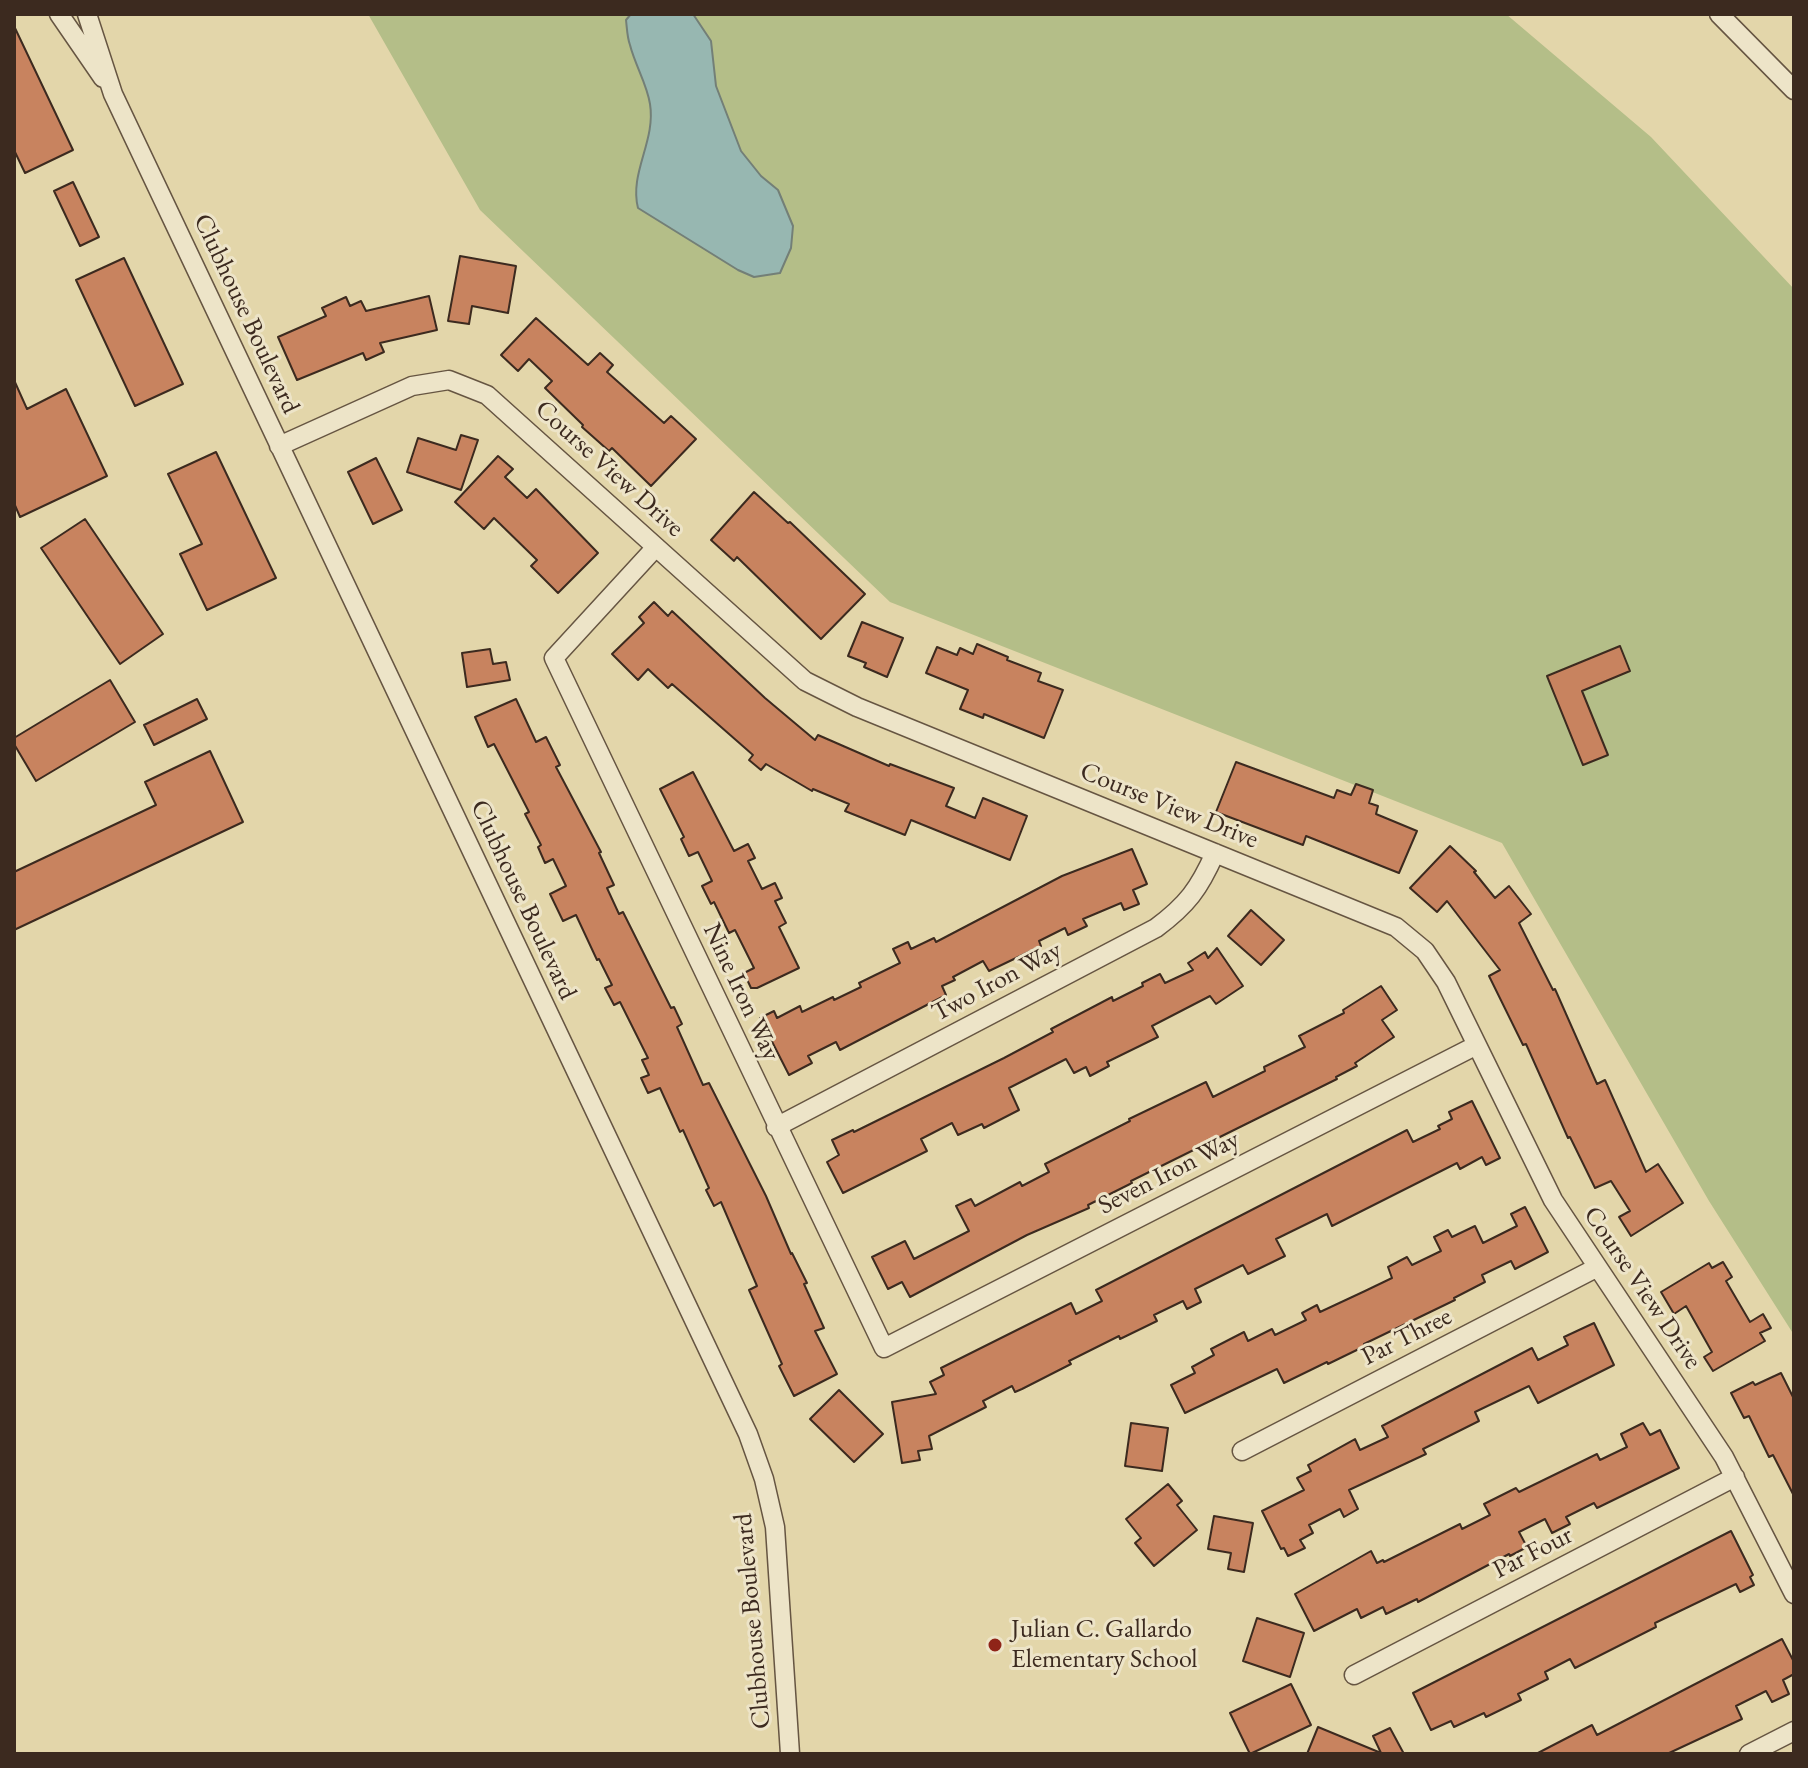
<!DOCTYPE html>
<style>
body{margin:0}
#map{position:relative;width:1808px;height:1768px;overflow:hidden;background:#e3d6aa;font-family:"EB Garamond",serif}
canvas{display:block}
.frame{position:absolute;inset:0;border:16px solid #3c2a1f;pointer-events:none}
</style>
<div id="map">
<canvas width="1808" height="1768"></canvas>
<div class="frame"></div>
</div>
<script>
const c = document.querySelector('canvas').getContext('2d');
c.lineJoin = 'round';
function paint(path, color) {
  c.fillStyle = color;
  c.fill(path, 'evenodd');
}
function strokePath(path, color, width, dash) {
  c.strokeStyle = color;
  c.lineWidth = width;
  c.lineCap = dash ? 'butt' : 'round';
  c.setLineDash(dash || []);
  c.stroke(path);
}
function write(font, color, halo, rows, align = 'center') {
  c.font = font + ' "EB Garamond",serif';
  c.lineWidth = 6;
  c.setLineDash([]);
  c.textBaseline = 'middle';
  c.strokeStyle = halo;
  c.fillStyle = color;
  for (const [text, x, y, turn = 0] of rows) {
    c.save();
    c.translate(x, y);
    c.rotate((+turn || 0) * Math.PI / 180);
    c.textAlign = isNaN(turn) ? turn : align;
    if (halo) c.strokeText(text, 0, 0);
    c.fillText(text, 0, 0);
    c.restore();
  }
}
paint(new Path2D(`
 M368,14h1138l145,123 143,152v1046l-85,-134 -207,-358 -612,-241 -410,-392z`), '#b4be88');
const water = new Path2D(`
 M631,14h62l18,27 5,45 25,65 20,25 17,14 15,36 -2,22 -11,25 -26,4 -16,-7 -100,-62c-9,-35 18,-67 12,-104 -3,-20 -15,-39 -20,-59 -3,-8 -3,-17 -4,-25z`);
paint(water, '#97b7b1');
strokePath(water, '#737f77', 2);
const building = new Path2D(`
 M14,26l59,124 -48,23 -11,-23z
 M73,182l26,55 -19,9 -26,-55z
 M460,256l56,10 -8,47 -36,-7 -3,18 -21,-3z
 M124,258l59,126 -48,22 -59,-126z
 M429,296l8,34 -57,13 4,9 -18,8 -3,-7 -66,27 -19,-43 48,-21 -4,-8 24,-11 4,9 11,-5 5,10z
 M536,318l52,47 12,-12 13,12 -6,7 57,51 7,-7 25,23 -45,47 -39,-38 -3,3 -27,-24 1,-2 -38,-37 7,-7 -23,-22 -11,12 -17,-16z
 M14,380l13,29 39,-20 41,87 -87,41 -6,-14z
 M461,435l17,5 -17,50 -54,-18 11,-34 38,12z
 M216,452l60,126 -69,32 -27,-56 22,-10 -34,-70z
 M498,456l15,13 -8,8 22,21 9,-9 62,64 -40,40 -27,-27 6,-6 -43,-42 -10,11 -29,-27z
 M376,458l26,52 -29,14 -25,-52z
 M754,492l34,31 2,-1 75,72 -44,45 -84,-82 -3,4 -23,-21z
 M85,519l78,115 -43,30 -79,-116z
 M654,602l14,14 4,-5 93,87 50,42 3,-5 71,31 1,-2 64,24 -8,18 29,12 8,-20 44,18 -17,44 -99,-40 -6,15 -60,-24 4,-7 -36,-15 -1,2 -46,-27 -5,6 -12,-10 4,-5 -81,-71 -4,4 -20,-19 -10,11 -26,-26 32,-31 -5,-6z
 M862,622l41,16 -16,39 -23,-10 2,-4 -18,-7z
 M977,644l31,13 -1,3 34,13 -3,8 25,9 -19,48 -60,-24 -1,4 -23,-9 8,-19 -42,-17 11,-26 20,8 3,-7 13,6z
 M1620,646l10,25 -48,20 26,64 -25,10 -36,-89z
 M490,649l3,15 13,-2 4,18 -43,7 -5,-34z
 M110,680l25,42 -99,59 -22,-37v-6z
 M197,699l10,20 -53,26 -10,-20z
 M516,699l20,43 10,-5 14,28 -4,2 45,85 -2,1 15,32 -7,3 12,26 4,-2 48,96 3,-1 8,17 -5,3 26,58 6,-2 57,113 25,58 1,-1 15,30 -3,1 20,44 -9,3 22,43 -43,22 -15,-30 3,-2 -33,-74 8,-4 -36,-84 -7,4 -8,-16 3,-2 -26,-58 -3,2 -20,-44 -12,5 -7,-15 8,-3 -7,-15 6,-2 -28,-56 -6,3 -9,-17 7,-3 -13,-26 -2,1 -21,-45 -13,6 -13,-27 16,-8 -13,-27 -8,4 -7,-16 3,-2 -16,-31 4,-2 -35,-68 -6,3 -13,-30z
 M210,751l33,71 -229,108v-58l142,-67 -11,-23z
 M1236,762l98,36 3,-8 14,5 5,-11 17,6 -4,13 9,3 -2,8 41,17 -18,42 -93,-37 -3,9 -87,-33z
 M693,772l41,79 14,-7 7,14 -7,3 14,28 13,-6 7,15 -7,3 11,22 -7,4 20,41 -42,20h-6l-7,-15 10,-5 -19,-38 -6,3 -15,-31 -3,2 -9,-18 10,-5 -14,-29 -9,4 -8,-17 3,-2 -24,-48z
 M1450,846l26,25 -2,1 21,26 14,-12 22,28 -12,9 34,67 2,-1 42,95 8,-4 41,92 12,-8 25,39 -52,33 -12,-19 11,-6 -19,-30 -16,7 -25,-51 -2,1 -42,-94 -3,1 -34,-69 11,-6 -53,-69 -10,11 -27,-24z
 M1132,849l15,35 -14,6 6,14 -15,6 -3,-7 -38,16 4,7 -19,9 -3,-7 -26,13 2,5 -52,25 -6,-10 -30,16 2,3 -13,6 4,9 -106,55 -4,-8 -28,14 4,7 -23,12 -29,-57 14,-7 3,7 23,-12 2,6 31,-15 1,3 27,-13 -2,-4 41,-20 -7,-14 15,-7 3,7 23,-11 2,4 126,-66z
 M1251,910l33,30 -23,25 -33,-29z
 M1217,948l26,38 -27,18 -6,-8 -58,30 6,11 -51,25 2,4 -19,10 -4,-9 -12,6 -8,-14 -57,29 10,22 -35,18 -2,-4 -24,11 -6,-12 -31,16 6,12 -84,42 -16,-31 12,-7 -7,-15 21,-10 1,2 150,-74 49,-26 -2,-3 61,-32 1,4 30,-15 -1,-3 18,-9 5,9 28,-13 -5,-7 17,-11 3,6z
 M1381,986l16,24 -15,10 12,17 -39,26 2,3 -21,11 1,2 -206,102 1,2 -44,22 1,3 -62,27 -117,62 -8,-15 -14,7 -16,-32 33,-16 9,18 55,-28 -13,-25 15,-7 4,7 45,-24 2,4 27,-14 -4,-8 85,-43 -1,-2 77,-37 7,15 52,-26 -1,-4 41,-20 -6,-11 45,-23 -1,-3z
 M1472,1101l28,57 -14,7 -4,-8 -22,12 -3,-6 -125,63 -5,-12 -51,25 9,17 -37,18 -5,-9 -48,24 6,13 -14,7 -4,-8 -29,14 3,6 -37,18 -1,-3 -50,25 2,3 -49,25 -7,3 -3,-6 -29,15 3,6 -57,29 3,13 -14,2 2,9 -18,3 -10,-61 44,-8 -6,-12 14,-7 -3,-7 130,-65 5,11 26,-13 -6,-11 311,-160 6,12 27,-13 -2,-3 14,-7 -3,-7z
 M1525,1207l23,45 -33,17 -4,-8 -29,14 3,7 -31,16 1,2 -91,44 1,2 -37,18 -1,-2 -43,21 -7,-14 -92,44 -14,-28 24,-12 -3,-6 22,-12 -3,-6 33,-17 4,9 24,-12 3,6 31,-15 -4,-7 15,-8 3,7 45,-21 27,-13 -4,-11 19,-10 5,8 29,-14 -7,-14 14,-7 4,7 23,-11 8,17 34,-17 -6,-12z
 M1723,1262l9,15 -6,4 24,41 13,-8 8,14 -11,5 5,8 -52,30 -9,-14 8,-5 -26,-46 -12,8 -13,-22 48,-29 3,5z
 M1594,1323l20,42 -76,38 -9,-17 -54,26 4,9 -56,28 3,5 -77,36 9,19 -14,8 -4,-8 -31,16 4,8 -13,7 5,8 -17,8 -4,-8 -3,1 -19,-38 42,-21 -7,-12 14,-7 -3,-6 47,-26 5,11 28,-13 -6,-11 150,-78 6,12 30,-15 -4,-8z
 M1781,1373l13,26v97l-21,-41 -4,2 -20,-41 -5,2 -13,-25 22,-11 2,3z
 M839,1390l44,44 -29,28 -44,-43z
 M1131,1423l37,5 -6,43 -37,-5z
 M1643,1423l7,12 10,-5 19,38 -82,40 -3,-5 -28,14 4,7 -18,9 -7,-14 -26,13 8,15 -17,9 -1,-2 -91,48 -1,-3 -31,15 -3,-7 -22,11 -4,-9 -43,22 -19,-37 76,-43 6,12 6,-3 1,2 76,-38 2,5 28,-14 -6,-11 32,-16 3,4 78,-38 3,6 27,-13 -6,-13z
 M1168,1484l14,17 -5,4 20,25 -43,36 -19,-23 6,-5 -15,-19z
 M1214,1516l39,7 -9,49 -16,-3 3,-16 -23,-4z
 M1731,1531l22,44 -3,2 4,8 -14,7 -4,-8 -81,39 1,4 -81,41 -5,-9 -25,13 3,7 -30,15 3,6 -35,17 -2,-4 -30,14 -3,-6 -20,9 -18,-37z
 M1257,1618l47,15 -14,44 -47,-16z
 M1782,1639l12,23v12l-11,6 6,14 -17,8 -6,-11 -30,15 6,13 -75,35h-131l56,-29 5,10z
 M1291,1684l20,41 -61,29 -20,-41z
 M1318,1727l63,26 -8,-17 17,-8 14,26h-97z`);
paint(building, '#c8835f');
strokePath(building, '#3c2a1f', 2);
const minor = new Path2D(`
 M59,14l44,64
 M87,14l26,80 635,1340 16,45 11,48 15,227
 M1719,14l75,76
 M279,446l133,-60 37,-6 38,15 318,286 52,26 539,220 29,24 21,31 107,218 171,257 70,137
 M656,547l-102,111 330,690 593,-303
 M776,1127l380,-199c31,-23 43,-39 59,-75
 M1242,1451l354,-183
 M1354,1675l381,-198
 M1749,1754l45,-23`);
strokePath(minor, '#665542', 21);
strokePath(minor, '#ede4c8', 18);
for (const [x, y, r, color] of [
 [995,1645,8,"#8f2418"]
]) {
  const dot = new Path2D();
  dot.arc(x, y, r, 0, 2 * Math.PI);
  c.fillStyle = color;
  c.fill(dot);
  strokePath(dot, '#ede4c8', 3);
}
write('26px', '#3c2a1f', '#ede4c8', [
 ["Clubhouse Boulevard",246,314,65],
 ["Course View Drive",609,469,42],
 ["Course View Drive",1169,806,22],
 ["Clubhouse Boulevard",523,900,65],
 ["Two Iron Way",997,982,-28],
 ["Nine Iron Way",741,992,65],
 ["Seven Iron Way",1169,1173,-27],
 ["Course View Drive",1642,1288,56],
 ["Par Three",1407,1337,-27],
 ["Par Four",1533,1553,-27],
 ["Clubhouse Boulevard",753,1621,-95]
]);
write('26px', '#3c2a1f', '#ede4c8', [
 ["Julian C. Gallardo",1011,1630],
 ["Elementary School",1011,1660]
], 'left');
</script>
